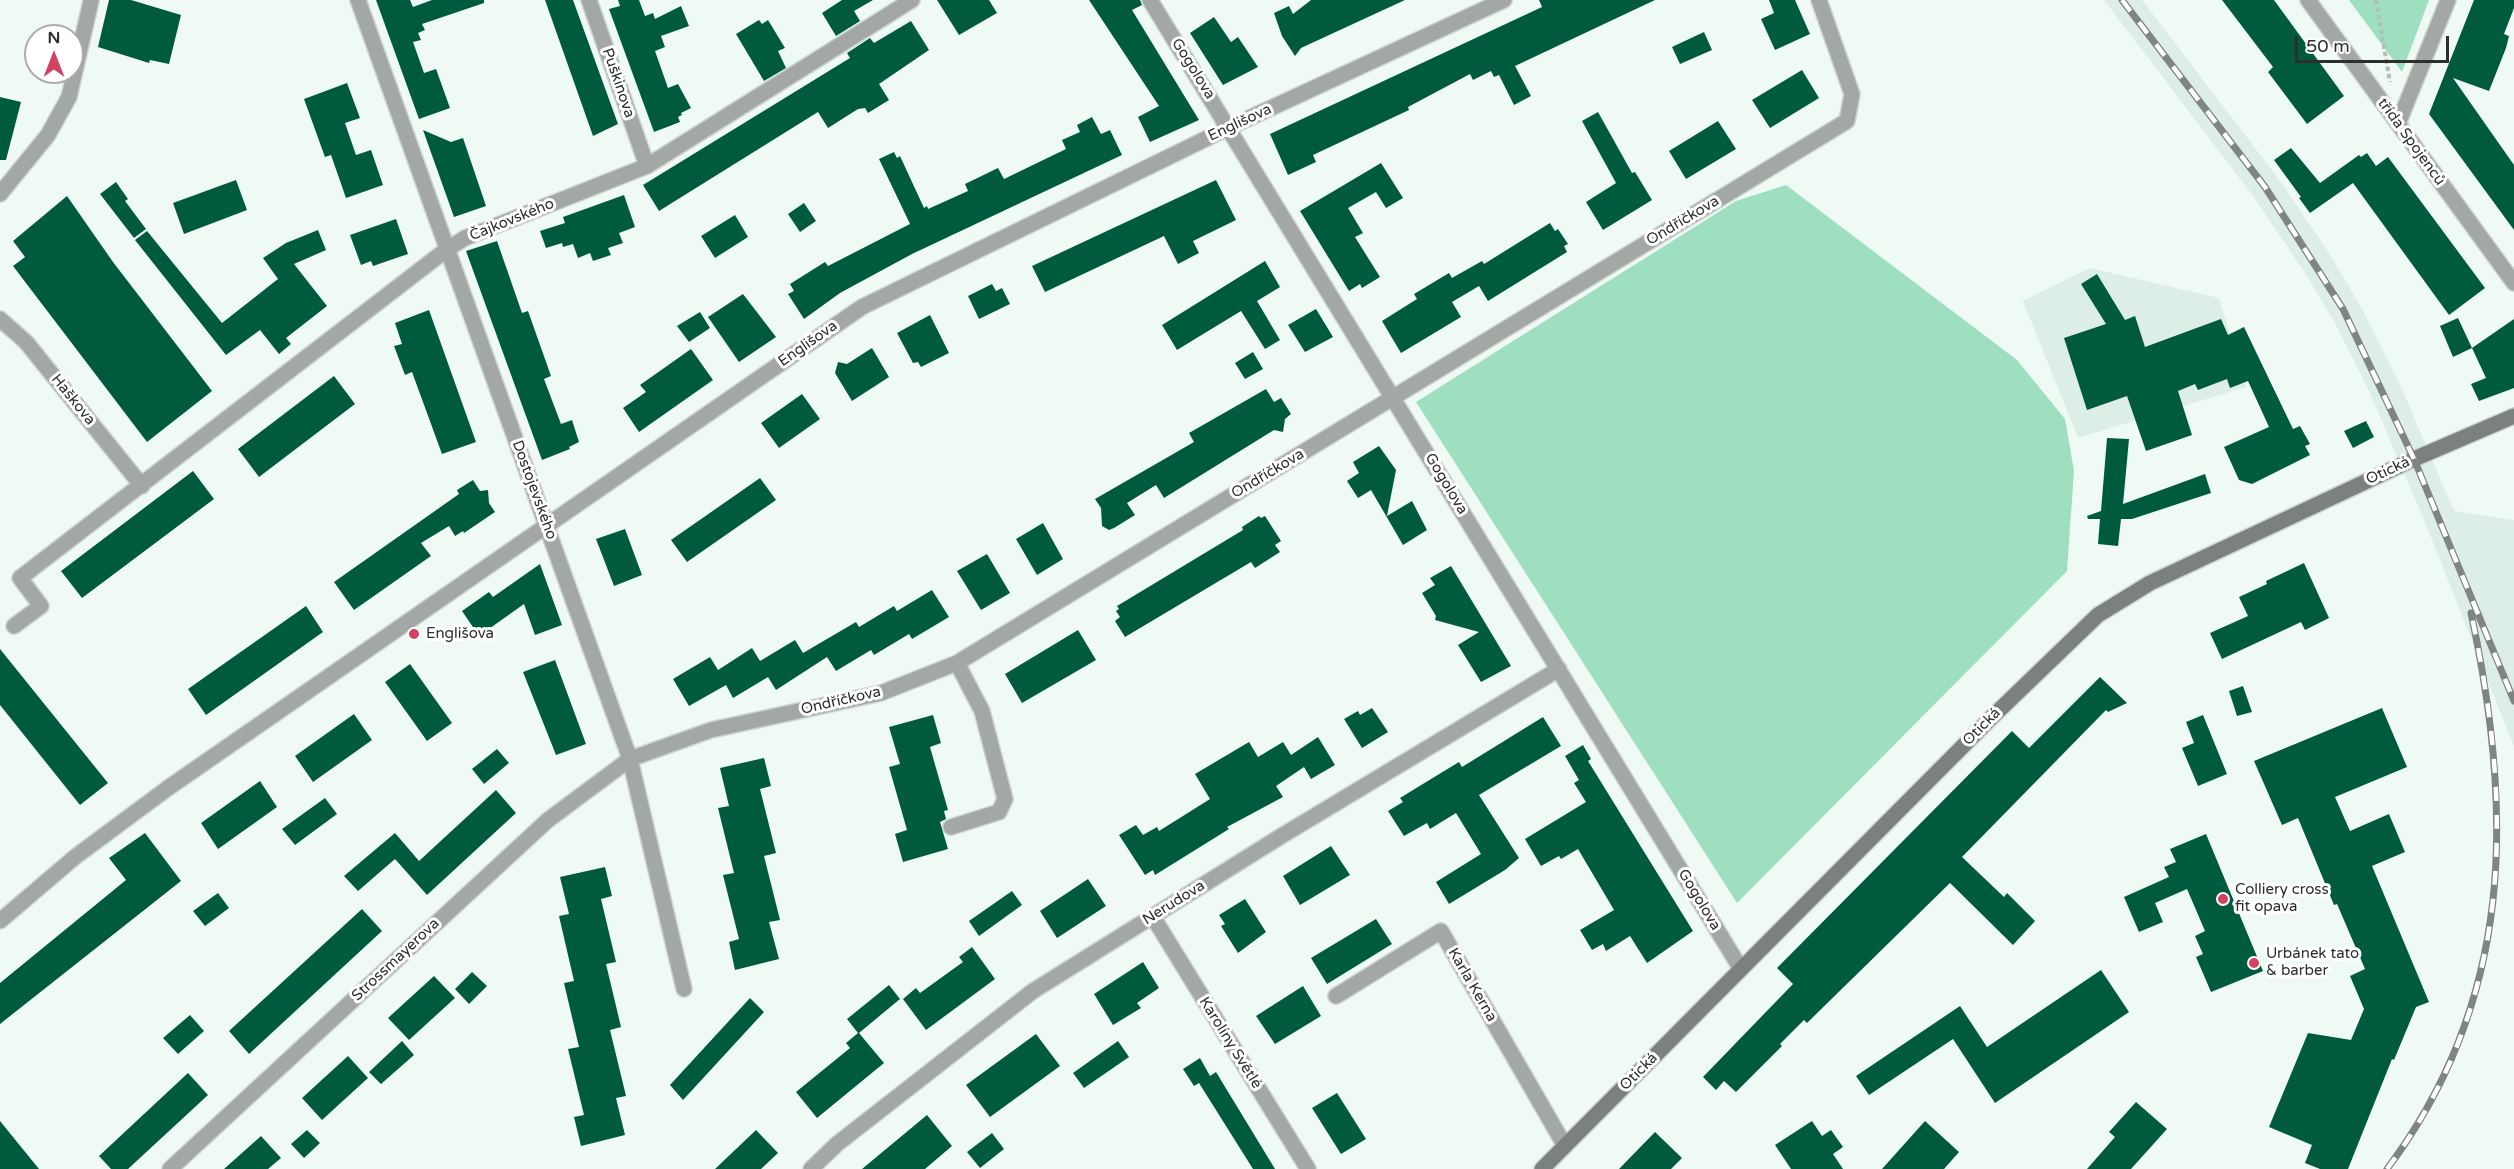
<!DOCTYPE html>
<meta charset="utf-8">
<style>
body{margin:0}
#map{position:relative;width:2514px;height:1169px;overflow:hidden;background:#f0faf5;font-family:"Varela Round",sans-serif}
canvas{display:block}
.north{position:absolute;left:24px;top:24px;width:60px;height:60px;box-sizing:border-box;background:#fff;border:2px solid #abacab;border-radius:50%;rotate:0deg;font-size:16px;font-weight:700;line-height:24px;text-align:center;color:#2c2f2d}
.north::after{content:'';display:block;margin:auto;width:21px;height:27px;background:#d3435f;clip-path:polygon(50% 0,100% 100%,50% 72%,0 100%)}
.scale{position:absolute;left:2295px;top:36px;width:154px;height:27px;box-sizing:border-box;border:3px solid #2c2f2d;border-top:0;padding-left:8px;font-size:18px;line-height:21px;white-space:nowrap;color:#2c2f2d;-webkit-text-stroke:4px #fff;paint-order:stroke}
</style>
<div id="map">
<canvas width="2514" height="1169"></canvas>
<div class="north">N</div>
<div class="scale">50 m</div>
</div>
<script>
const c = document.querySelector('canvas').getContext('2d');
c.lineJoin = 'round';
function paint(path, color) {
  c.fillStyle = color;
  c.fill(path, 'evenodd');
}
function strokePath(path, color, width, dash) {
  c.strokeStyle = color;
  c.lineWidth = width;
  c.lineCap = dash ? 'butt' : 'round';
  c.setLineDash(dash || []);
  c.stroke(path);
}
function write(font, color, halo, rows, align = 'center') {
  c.font = font + ' "Varela Round",sans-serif';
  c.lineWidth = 6;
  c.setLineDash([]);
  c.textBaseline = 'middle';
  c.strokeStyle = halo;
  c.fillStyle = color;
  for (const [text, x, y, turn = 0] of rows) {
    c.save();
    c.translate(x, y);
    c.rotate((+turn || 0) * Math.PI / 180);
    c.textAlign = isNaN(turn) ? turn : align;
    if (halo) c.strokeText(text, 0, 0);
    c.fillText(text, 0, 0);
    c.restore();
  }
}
paint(new Path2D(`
 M2104,0h38l136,178 53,78 31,53 36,71 56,131 60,9v227l-89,-225 -55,-129 -35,-70 -30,-50 -52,-77z
 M2090,268l129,30 27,89 -168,51 -55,-137z`), '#dceee5');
paint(new Path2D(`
 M2349,0h80l-27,72z
 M1786,185l231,175 48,59 9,52 -7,100 -330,332 -321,-501 320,-201z`), '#9edfc0');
paint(new Path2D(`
 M109,0h22l50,15 -12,49 -19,-4 -1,3 -51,-16z
 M376,0h34l3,7 19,-7h52v3l-62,21 3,6 -7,3 3,7 -8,2 11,31 12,-4 14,39 -31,11z
 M545,0h28l45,124 -25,12z
 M618,0h21l6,16 8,-3 2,6 26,-13 8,20 -28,10 4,11 -10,4 13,37 10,-4 13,24 -10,5 1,2 -4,2 2,5 -26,10 -45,-123 11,-3z
 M842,0h31l-19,11 6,10 -24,15 -14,-23z
 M937,0h52l8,13 -38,22z
 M1089,0h51l2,5 -10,5 67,110 -49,22 -12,-25 21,-11z
 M1311,0h94l-104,48 -6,8 -13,-20 -8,-23 15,-7 4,8z
 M1539,0h116l-140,66 16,30 -17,9 -15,-30 -5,2 -3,-6 -18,9 -3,-6 -62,33 1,3 -96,45 3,7 -28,13 -18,-41 272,-127z
 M1769,0h26l15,34 -35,16 -14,-31 13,-6z
 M2222,0h52l70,96 -37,28 -39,-52 5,-5z
 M2474,0h40v8l-10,26 5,2 -3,12 -17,43 -36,-13 61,87v65l-85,-116z
 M1214,17l17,25 7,-5 20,30 -35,18 -33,-52z
 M759,20l3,4 6,-4 17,28 -7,3 8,17 -22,13 -28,-47z
 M911,21l18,29 -50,34 10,16 -21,13 -3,-5 -7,1 -30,19 -10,-16 -159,99 -16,-26 207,-127 -3,-5 23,-15 4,5z
 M1704,32l8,18 -32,14 -8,-17z
 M1802,70l17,28 -49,30 -18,-28z
 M347,83l13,35 -15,5 11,32 15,-5 12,35 -37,13 -15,-43 -6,2 -21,-58z
 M0,97l21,5 -15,58h-6z
 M1598,112l34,61 3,-1 17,28 -49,30 -17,-28 30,-19 -34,-62z
 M1092,117l9,17 9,-4 12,25 -210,99 -72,39 -36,26 -16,-25 6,-3 -4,-7 35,-22 3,4 82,-42 -31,-65 15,-7 3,6 3,-2 24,52 3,-2 1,3 40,-18 -3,-7 33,-16 6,11 62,-30 -4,-9 18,-8 -3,-7z
 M1718,121l18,28 -50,30 -17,-28z
 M423,130l28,12 12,-4 23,68 -32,11z
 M2291,148l29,35 39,-28 2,2 6,-4 9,13 12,-9 97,131 -36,27 -96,-132 -43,30 -11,-15 2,-1 -27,-37z
 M1381,163l22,35 -17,10 -10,-16 -28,16 15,25 -8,4 25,40 -18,11 -2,-4 -11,7 -49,-80z
 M236,180l11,30 -63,24 -11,-31z
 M1216,180l20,40 -43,21 6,12 -21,11 -14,-28 -119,56 -13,-26z
 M116,182l12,17 -3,2 21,28 -12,9 -34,-44z
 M624,195l11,32 -16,6 4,10 -15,5 3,7 -18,6 -3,-8 -12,5 -5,-14 -10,3 -1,-4 -16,5 -6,-17 25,-8 -2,-6z
 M67,196l46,66 99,129 -65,51 -134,-176 12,-9 -12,-16z
 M804,203l12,18 -16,11 -12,-18z
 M735,215l13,22 -33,21 -14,-22z
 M396,219l12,35 -35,12 -2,-5 -10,4 -11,-30z
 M1550,223l5,8 3,-2 10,15 -4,2 3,6 -79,49 -9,-15 -27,16 9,15 -60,36 -19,-32 35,-22 -3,-5 35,-21 3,5 30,-17 2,3z
 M318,230l8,20 -32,14 33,42 -41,32 5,6 -12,10 -19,-24 -34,25 -91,-115 12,-9 75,92 56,-44 -15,-21 23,-15z
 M497,241l25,72 6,-2 23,65 -7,3 17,45 11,-4 7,22 -10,5 1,2 -28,11 -76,-209z
 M1265,261l15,26 -23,14 23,39 -15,9 -24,-38 -64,39 -15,-25z
 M2097,274l28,46 10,-4 10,31 76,-28 7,16 16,-8 49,102 7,-3 10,18 -5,2 5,9 -58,29 -13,-4 -15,-33 45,-20 -21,-46 -18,7 -3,-9 -29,11 -3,-6 -17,7 14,44 -46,16 -19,-55 -40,14 -23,-72 42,-14 -25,-40z
 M992,284l4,7 6,-3 8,16 -31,15 -11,-23z
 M743,294l33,43 -37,25 -31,-45z
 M1316,309l17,28 -28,15 -17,-27z
 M429,310l47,132 -34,12 -30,-82 -7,3 -11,-29 8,-2 -7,-21z
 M700,312l10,16 -21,14 -12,-16z
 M930,315l19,38 -28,14 -3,-5 -5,1 -16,-30z
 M2458,318l14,30 -19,9 -13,-31z
 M2514,319v69l-35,13 -8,-17 15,-6 -14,-30z
 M872,348l17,29 -37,24 -17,-28 3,-11 9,2z
 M691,349l22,31 -74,52 -16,-24 23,-16 -6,-7z
 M1253,352l10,17 -18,10 -10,-16z
 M334,376l21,28 -96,73 -21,-28z
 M1266,389l8,13 7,-4 10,16 -6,5 -2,13 -9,-2 -110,68 -8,-13 -29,18 8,12 -21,13 -5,2 -7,-4 -1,-18 -6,-9 99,-57 -5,-9z
 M802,394l18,25 -41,29 -18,-25z
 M2366,421l8,16 -21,11 -9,-17z
 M2107,438l22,1 -6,65 82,-30 6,19 -79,26h-11l-3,27 -20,-2 2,-25h-12l-1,-3 14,-5z
 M1379,446l17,24 -9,46 25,-15 15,29 -24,15 -32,-55 -13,8 -11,-17 12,-8 -6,-11z
 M193,471l21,28 -132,99 -21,-27z
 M760,478l16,22 -89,62 -16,-22z
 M473,480l7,11 8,-1 1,13 6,9 -31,21 -1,-2 -8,5 -6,-10 -28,17 10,13 -77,54 -20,-28 125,-88 -2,-4z
 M1259,516l2,2 4,-2 16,25 -6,4 5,7 -25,16 -4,-6 -126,75 -10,-16 5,-4 -4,-6 3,-2 -2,-3 126,-76 -1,-3z
 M1043,523l20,36 -26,16 -21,-36z
 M625,529l17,46 -28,11 -18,-47z
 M987,554l23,39 -29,17 -24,-39z
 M2304,563l25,55 -24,12 -4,-8 -79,37 -12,-26 38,-17 -9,-19 28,-13 -1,-3z
 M540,564l22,61 -27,10 -11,-31 -45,32 -17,-25 27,-19 4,5z
 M1451,566l60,100 -30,16 -23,-37 21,-13 -44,-12 1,-4 -14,-23 13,-8 -5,-7z
 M932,590l17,27 -37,22 -3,-5 -35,21 -3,-5 -35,21 -9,-14 -51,33 -8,-13 -35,21 -7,-13 -37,21 -16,-27 37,-22 8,13 34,-22 8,13 35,-21 8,13 53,-31 3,5 35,-21 3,5z
 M306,606l17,26 -117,83 -18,-26z
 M1078,630l18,30 -74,43 -17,-29z
 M0,649l108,134 -28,22 -80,-100z
 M555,660l31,84 -30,11 -33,-83z
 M410,664l42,59 -25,18 -42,-59z
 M2100,677l27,26 -19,9 -2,-2 -144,147 42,40 3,-4 28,28 -22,24 -63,-62 -143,140 -3,-3 -24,24 2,2 -46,46 -12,-11 -8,9 -13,-13 90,-93 -16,-16 235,-237 17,17z
 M2243,686l9,26 -15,4 -8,-25z
 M1372,708l16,24 -26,16 -18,-29 14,-8 2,4z
 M2382,708l25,59 -72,30 15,34 39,-17 16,38 -33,14 57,136 -13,5 -22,53 -2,-1 -44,110h-28l-15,-6 7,-18 -43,-18 39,-94 43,7 13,-31 -14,-33 15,-7 -28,-65 -3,1 -36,-87 -16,7 -28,-64z
 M354,714l18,26 -59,42 -18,-26z
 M933,715l8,28 -11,4 18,63 -4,1 2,8 -6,3 8,27 -45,13 -8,-28 12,-4 -18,-63 11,-3 -11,-37z
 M2203,715l24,59 -29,12 -16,-38 12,-5 -8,-21z
 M1543,717l18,29 -82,49 40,63 -14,12 -56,34 -13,-22 45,-28 -25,-41 -26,16 -3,-6 -23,13 -16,-25 15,-9 -3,-4 13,-8 46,-28 3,5z
 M1318,737l17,28 -24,14 -7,-12 -28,19 7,11 -56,30 2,2 -74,46 -2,-5 -8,5 -26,-40 17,-10 7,10 14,-8 2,4 51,-32 -15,-25 54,-32 9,15 25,-15 8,13z
 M1583,745l8,14 -3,2 105,170 -46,32 -17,-27 -24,15 -3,-7 -11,6 -12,-20 34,-20 -36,-61 -17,10 -2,-3 -18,10 -16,-27 61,-37 -12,-19 5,-3 -14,-24z
 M497,749l12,14 -25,21 -12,-15z
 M764,758l7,28 -11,3 16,64 -12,3 16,64 -11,2 10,37 -44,11 -6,-28 10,-3 -16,-64 11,-2 -16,-65 11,-2 -9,-38z
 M260,781l17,26 -59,42 -17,-26z
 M496,790l20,23 -89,82 -32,-36 -37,32 -14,-15 51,-43 24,28z
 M325,798l12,16 -42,31 -13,-16z
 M145,833l36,48 -181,143v-41l126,-103 -17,-22z
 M2206,834l57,137 -52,21 -15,-35 7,-3 -8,-18 10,-5 -18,-42 -32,14 8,19 -24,10 -15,-35 45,-20 -5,-10 12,-5 -6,-13z
 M1331,846l19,29 -50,30 -17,-29z
 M605,867l7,29 -11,3 15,63 -10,2 15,63 -11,3 16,66 -10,2 9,37 -44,11 -7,-29 10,-2 -16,-66 11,-2 -15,-64 10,-2 -15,-65 10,-2 -9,-37z
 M1088,879l18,27 -49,32 -17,-27z
 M1012,891l10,14 -43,31 -10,-15z
 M218,893l11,15 -24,18 -12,-15z
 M1245,899l21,33 -28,21 -17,-27 4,-2 -6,-9z
 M362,909l20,22 -133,123 -20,-23z
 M1376,919l16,25 -65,40 -16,-26z
 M972,947l23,32 -69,51 -23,-31 13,-11 4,5 43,-31 -4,-5z
 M1143,962l16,26 -22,15 4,5 -28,17 -19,-31z
 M2101,970l28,42 -134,91 -42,-64 -84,56 -13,-19 104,-70 27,41z
 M472,972l15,14 -18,18 -14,-15z
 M434,976l21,22 -46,42 -21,-22z
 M889,985l11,14 -41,34 25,30 -67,55 -21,-26 54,-44 -4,-5 12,-10 -11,-14z
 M1303,986l18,30 -46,28 -19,-28z
 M750,998l14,14 -81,88 -13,-15z
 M190,1015l14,16 -26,23 -15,-16z
 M1036,1034l24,32 -70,51 -24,-32z
 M402,1041l12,14 -33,29 -12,-12z
 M1118,1041l11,16 -45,31 -11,-15z
 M348,1056l20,22 -46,42 -20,-22z
 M1200,1058l10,18 6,-4 59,97h-22l-54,-86 -5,3 -11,-17z
 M188,1073l20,22 -80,74h-17l-12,-13z
 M1337,1093l29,46 -25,15 -29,-46z
 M2136,1102l31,27 -36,40h-44l28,-32 -6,-5z
 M927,1115l25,31 -27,23h-63z
 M0,1121l39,48h-39z
 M1812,1121l10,15 9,-6 12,17 -10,7 10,15h-52l-16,-24z
 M1925,1121l34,31 -15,17h-62z
 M307,1130l13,13 -16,15 -13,-14z
 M756,1130l22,23 -17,16h-46z
 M1655,1132l27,26 -11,11h-52z
 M992,1133l12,16 -24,19 -13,-16z
 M261,1136l20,22 -13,11h-44z`), '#005b3e');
const street = new Path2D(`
 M358,0l272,759 54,230
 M589,0l58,166
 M1150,0l591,969
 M2308,0l206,283
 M2398,124l50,-124
 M0,194l48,-59 21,-38 22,-96
 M0,319l26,23 116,144
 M14,626l27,-20 -21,-28 426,-328 19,-12 182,-72 265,-166
 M951,827l48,-15 6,-13 -23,-88 -25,-48
 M1153,917l155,252
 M0,921l75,-64 93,-69 694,-481 368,-180 274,-127
 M1336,996l105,-65 124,215
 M170,1169l378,-349 82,-61 81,-29 170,-37 76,-30 890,-542 5,-27 -33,-94
 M811,1169l26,-25 196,-153 250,-156 276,-166`);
const secondary = new Path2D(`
 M1542,1169l448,-450 108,-104 52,-32 264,-124 100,-43`);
strokePath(street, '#cdd5d1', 18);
strokePath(secondary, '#cdd5d1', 18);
strokePath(new Path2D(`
 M2376,0l14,82`), '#b5bdb9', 4, [4.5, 3]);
strokePath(street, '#a4a8a5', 15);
strokePath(secondary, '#7b817e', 15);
const rail = new Path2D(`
 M2122,0l143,187 78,122 71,150 100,242
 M2387,1169c127,-169 127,-357 84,-556`);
strokePath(rail, '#7f8582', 7);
strokePath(rail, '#fff', 4.5, [14]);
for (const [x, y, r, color] of [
 [414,634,6,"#d3435f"],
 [2223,899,6,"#d3435f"],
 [2254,963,6,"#d3435f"]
]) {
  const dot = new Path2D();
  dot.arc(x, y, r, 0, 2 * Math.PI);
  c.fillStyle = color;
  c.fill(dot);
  strokePath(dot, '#fff', 2);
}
write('15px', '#2c2f2d', '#fff', [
 ["Gogolova",1193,69,58],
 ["Puškinova",618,83,71],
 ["Englišova",1240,123,-25],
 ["třída Spojenců",2411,142,54],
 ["Čajkovského",512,220,-22],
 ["Ondříčkova",1683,221,-31],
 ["Englišova",808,344,-35],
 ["Haškova",73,400,51],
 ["Otická",2388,471,-25],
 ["Ondříčkova",1268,474,-31],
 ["Gogolova",1446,484,59],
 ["Dostojevského",534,490,70],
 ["Ondříčkova",841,701,-13],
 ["Otická",1982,727,-45],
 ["Gogolova",1699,900,59],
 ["Nerudova",1174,903,-32],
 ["Strossmayerova",396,960,-43],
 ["Karla Kerna",1472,985,60],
 ["Karolíny Světlé",1230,1043,58],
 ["Otická",1639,1072,-45]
]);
write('15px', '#2c2f2d', '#fff', [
 ["Englišova",426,634],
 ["Colliery cross",2235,890],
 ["fit opava",2235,907],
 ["Urbánek tato",2266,954],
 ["& barber",2266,971]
], 'left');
</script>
